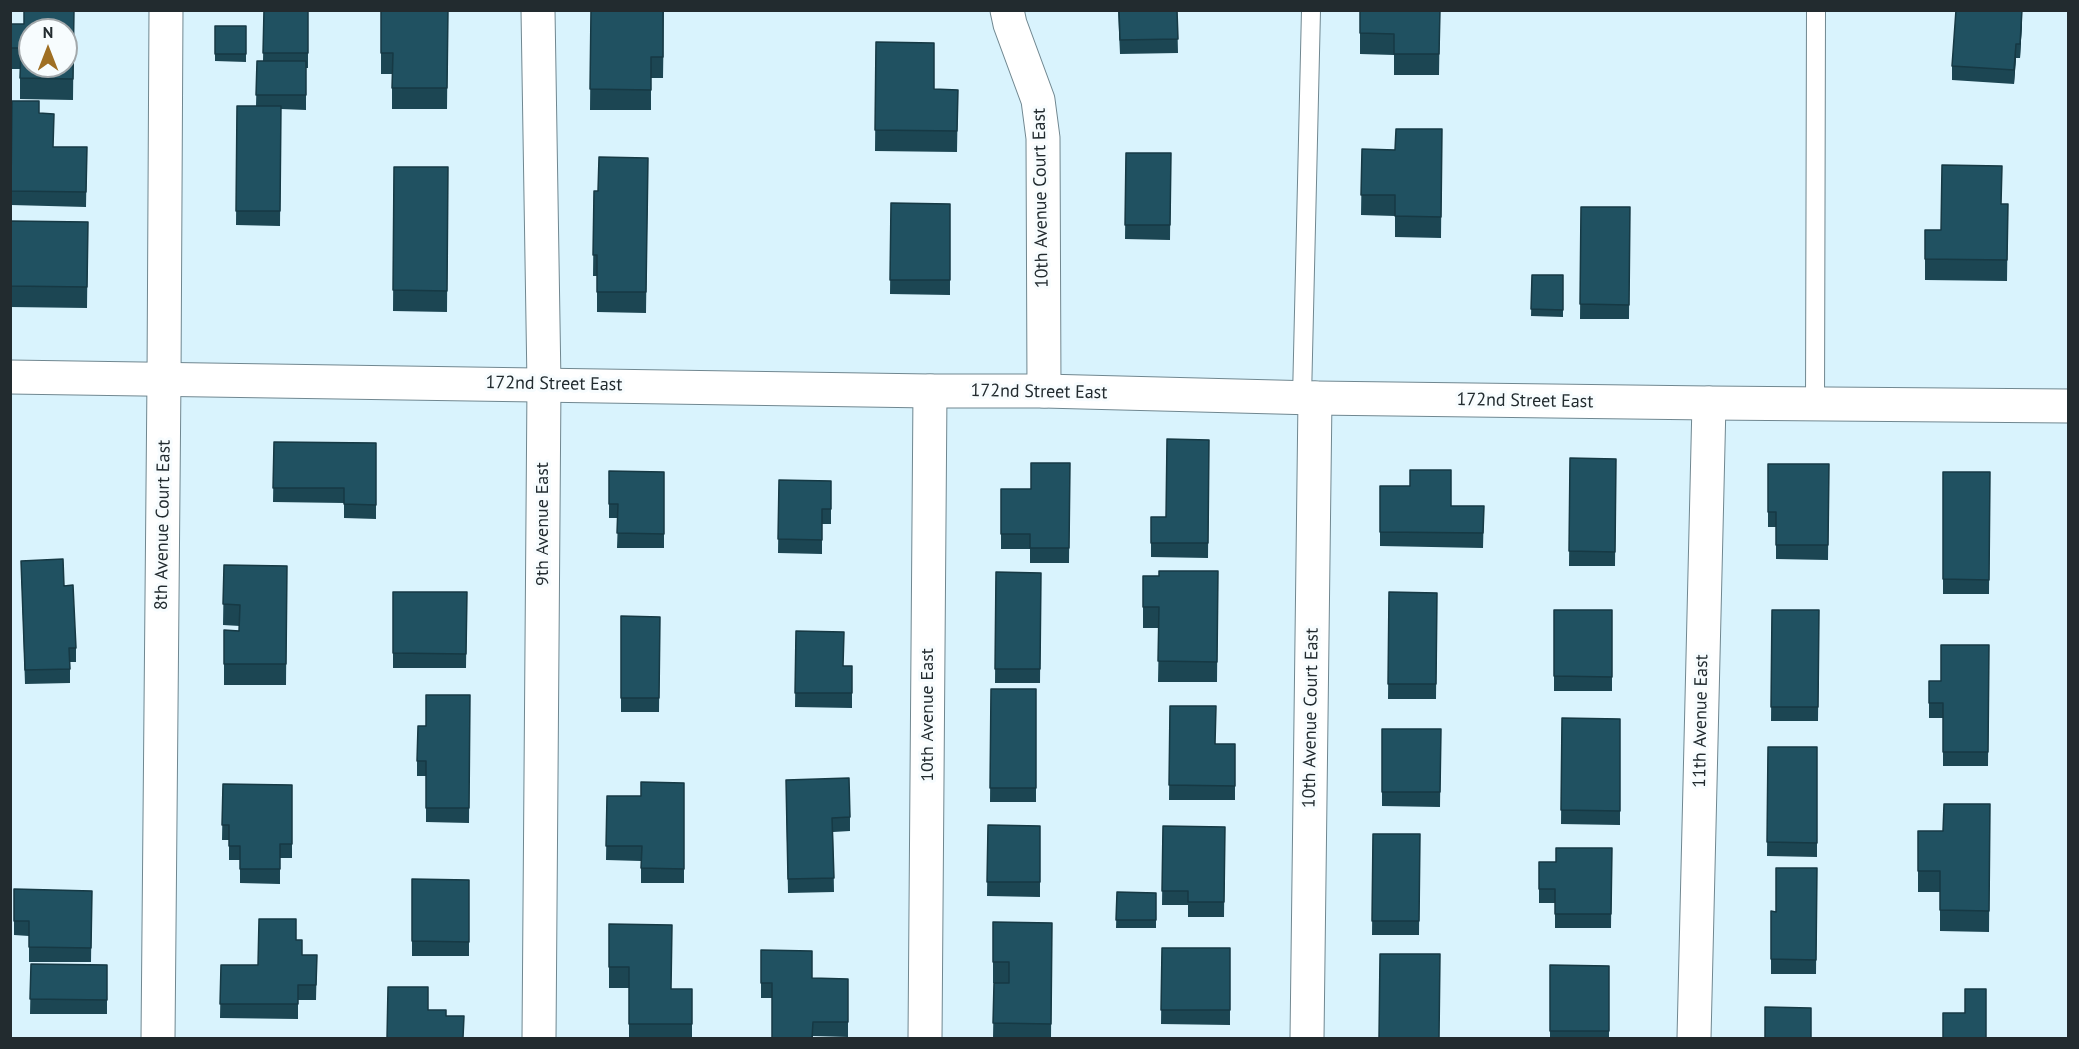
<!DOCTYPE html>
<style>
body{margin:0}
#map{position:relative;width:2079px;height:1049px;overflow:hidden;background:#d9f3fd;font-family:"PT Sans",sans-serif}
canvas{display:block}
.frame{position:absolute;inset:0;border:12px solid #222b2f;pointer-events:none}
.north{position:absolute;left:18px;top:18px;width:60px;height:60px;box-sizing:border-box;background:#f7fcfe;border:2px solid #a2a8ab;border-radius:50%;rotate:0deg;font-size:16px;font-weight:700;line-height:24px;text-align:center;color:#222b2f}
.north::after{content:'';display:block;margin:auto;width:21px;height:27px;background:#9f6f23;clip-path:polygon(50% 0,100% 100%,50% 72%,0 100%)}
</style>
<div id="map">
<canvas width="2079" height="1049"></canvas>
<div class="frame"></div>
<div class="north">N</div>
</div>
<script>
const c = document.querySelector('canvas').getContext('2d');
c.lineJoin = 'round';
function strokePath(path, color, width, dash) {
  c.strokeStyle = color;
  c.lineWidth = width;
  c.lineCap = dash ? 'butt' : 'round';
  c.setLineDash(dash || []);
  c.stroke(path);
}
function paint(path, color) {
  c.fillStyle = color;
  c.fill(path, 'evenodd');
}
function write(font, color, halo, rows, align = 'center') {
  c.font = font + ' "PT Sans",sans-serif';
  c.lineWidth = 6;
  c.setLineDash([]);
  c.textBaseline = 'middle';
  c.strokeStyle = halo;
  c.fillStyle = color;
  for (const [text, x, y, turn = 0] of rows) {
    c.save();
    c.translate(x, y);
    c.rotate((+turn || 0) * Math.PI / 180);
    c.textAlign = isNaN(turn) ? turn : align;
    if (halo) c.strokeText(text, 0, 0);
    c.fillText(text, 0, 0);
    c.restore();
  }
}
const service = new Path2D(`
 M1302,398l9,-388
 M1815,404l1,-394`);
const minor = new Path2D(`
 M538,10l6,374 -5,654
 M1007,10l3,14 28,76 5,38 1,253
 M158,1038l6,-660 2,-368
 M925,1038l5,-647
 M1307,1038l8,-640
 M1694,1038l15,-635`);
const tertiary = new Path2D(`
 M10,377l920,14h114l271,7 394,5 359,3`);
strokePath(service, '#708790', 20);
strokePath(minor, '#708790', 35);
strokePath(tertiary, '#708790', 35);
strokePath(service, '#fff', 18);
strokePath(minor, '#fff', 33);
strokePath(tertiary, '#fff', 33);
paint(new Path2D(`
 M74,10l-1,90 -53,-1v-30h-10v-45h14z
 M264,10h44v58h-2v42l-25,-1 -1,117 -44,-1 1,-119h19l1,-45h6z
 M381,10h67l-1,99h-55v-35h-11z
 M591,10h73l-1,68h-12v32h-61z
 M1118,10h59l1,43 -58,1z
 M1360,10h80l-1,65h-45v-20l-34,-1z
 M2022,23l-2,35h-4l-2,26 -62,-4v-14z
 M215,26h31v36l-31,-1z
 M876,42l58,47 24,1 -1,62 -82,-1z
 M12,101l27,12 14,34h34l-1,60 -75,-2z
 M1442,129l-1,109 -46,-1v-21l-34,-1 1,-66 33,1z
 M1126,153h45l-1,87 -45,-1z
 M648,158l-2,155 -49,-1v-36h-4l1,-85h4z
 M394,167h54l-1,145 -54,-1z
 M891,203l59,1v91l-60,-1z
 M2001,204h7l-1,77 -82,-1v-50h16z
 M1581,207h49l-1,112h-49z
 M10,221l78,1 -1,86 -77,-1z
 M1532,275h31v42l-32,-1z
 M1209,440l-1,118 -57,-1v-40h15z
 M274,442l102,1v76l-32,-1v-15l-71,-1z
 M1570,458l46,1 -1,107h-46z
 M1070,463l-1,100h-39v-14h-29v-60h30z
 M1768,464h61l-1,96 -52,-1v-32h-8z
 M609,471l55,1v76h-47l1,-30h-9z
 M1943,472h47l-1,122h-46z
 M779,480l52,1v43h-9v30l-44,-1z
 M1380,486l71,20h33l-1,42 -103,-2z
 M21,561l43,25 12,62v14h-6v21l-45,1z
 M224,565l63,1 -1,119h-62v-55l15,1 1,-5 -17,-1z
 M1218,571l-1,111h-59l1,-54h-16v-52h16z
 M996,572l45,1 -1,110h-45z
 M393,592h74l-1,76h-73z
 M1389,592l48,1 -1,106h-48z
 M1554,610h58v81h-58z
 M1772,610h47l-1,111h-47z
 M621,616l39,1 -1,95h-38z
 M796,631l48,35h8v42l-57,-1z
 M1989,645l-1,121h-45v-48h-14v-37h12z
 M991,689h45v113h-46z
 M470,695l-1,128 -43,-1v-46h-9v-15l9,-35z
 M1170,706l46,38h19v56h-66z
 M1562,718l58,1v106l-59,-1z
 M1382,729h59l-1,78 -58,-1z
 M1768,747h49v110l-50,-1z
 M684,783v100h-43v-22l-35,-1 1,-64h34z
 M223,784l69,1v73h-12v26l-40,-1v-23h-11v-20h-7z
 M786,794l64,23v14l-17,1 1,60 -46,1z
 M1990,804l-1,128 -49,-1v-39h-22v-61h25z
 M988,825l52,1v71l-53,-1z
 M1163,826l62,1 -1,90h-36v-12h-26z
 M1373,834h47l-1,101h-47z
 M1612,848l-1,80h-56v-25h-16v-41h17z
 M1817,868l-1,106h-45v-63l5,1z
 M412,879l57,1v76h-57z
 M14,889l78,2 -1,71h-62v-26l-15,-1z
 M1117,892l39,1v35h-40z
 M993,922l59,1 -1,115h-58l1,-55h15h-16z
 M609,924l62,65h21v49h-63v-50h-20z
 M296,940l6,15h15l-1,45h-18v19l-78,-1 1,-53h37z
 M1162,948h68v77l-69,-1z
 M761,950l51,28 36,1v58l-35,-1v2h-41v-40h-11z
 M31,964l76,1v49h-77z
 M1550,965l59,1v72h-59z`), '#1c4653');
paint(new Path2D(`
 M2022,10v13l-2,35v-14z
 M2016,44v14l-2,26v-14z`), '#163944');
const building = new Path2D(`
 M24,10h50l-1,69 -53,-1 1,-30h-11v-24h14zM30,30h36v36h-36z
 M264,10h44v43h-45z
 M381,10h67l-1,78h-55l1,-35h-12z
 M591,10h72v47h-12v33l-61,-1z
 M1119,10h58l1,29 -58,1z
 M1360,10h80l-1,44h-45v-20l-34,-1z
 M1956,10h66l-2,34h-4l-2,26 -62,-4z
 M215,26h31v28h-31z
 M876,42l58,1v46l24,1 -1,41 -82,-1z
 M257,61h49v34h-50z
 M12,101h27v12l15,1 -1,33h34l-1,45 -75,-1z
 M237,106h44l-1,105h-44z
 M1396,129h46l-1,88 -46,-1v-21h-34l1,-46 33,1z
 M1126,153h45l-1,72h-45z
 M599,157l49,1 -2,134h-49v-37h-4l1,-64h4z
 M1942,165l60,1 -1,38h7l-1,56 -82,-1v-29h16z
 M394,167h54l-1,124 -54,-1z
 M891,203l59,1v76h-60z
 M1581,207h49l-1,98 -49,-1z
 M10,221l78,1 -1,65 -77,-1z
 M1532,275h31v35l-32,-1z
 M1167,439l42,1 -1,103h-57v-26h15z
 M274,442l102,1v62l-32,-1v-16h-71z
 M1570,458l46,1 -1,93 -46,-1z
 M1031,463h39l-1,85h-39v-14h-29v-45h30z
 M1768,464h61l-1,81h-52v-33h-8z
 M1410,470h41v36h33l-1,27 -103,-1v-46h30z
 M609,471l55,1v62l-47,-1 1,-29h-9z
 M1943,472h47l-1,108 -46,-1z
 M779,480l52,1v28h-9v31l-44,-1z
 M63,559l1,27 9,-1 3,63h-7l1,21 -45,1 -4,-109z
 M224,565l63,1 -1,98h-62v-34l15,1 1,-26 -17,-1z
 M1159,571h59l-1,91 -59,-1 1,-54h-16v-31h16z
 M996,572l45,1 -1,96h-45z
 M393,592h74l-1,62 -73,-1z
 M1389,592l48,1 -1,91h-48z
 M1554,610h58v67l-58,-1z
 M1772,610h47l-1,97h-47z
 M621,616l39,1 -1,81h-38z
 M796,631l48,1 -1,34h9v27h-57z
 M1941,645h48l-1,107h-45v-49h-14v-22h12z
 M991,689h45v99h-46z
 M426,695h44l-1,113h-43v-47h-9l1,-35h8z
 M1170,706h46l-1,38h20v42l-66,-1z
 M1562,718l58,1v92l-59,-1z
 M1382,729h59l-1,63h-58z
 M1768,747h49v96l-50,-1z
 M849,778l1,39 -18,1 2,60 -46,1 -2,-99z
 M641,782l43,1v86l-43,-1 1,-22h-36l1,-50h34z
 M223,784l69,1v59h-12v25h-40v-23h-11v-21h-7z
 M1944,804h46l-1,107 -49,-1v-39h-22v-40h25z
 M988,825l52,1v56h-53z
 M1163,826l62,1 -1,75h-36v-11h-26z
 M1373,834h47l-1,87h-47z
 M1556,848h56l-1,66h-56v-25h-16v-27h17z
 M1776,868h41l-1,92 -45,-1v-48l5,1z
 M412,879l57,1v62l-57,-1z
 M14,889l78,2 -1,57 -62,-1v-26h-15z
 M1117,892l39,1v27h-40z
 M259,919h37v21h6v15h15l-1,30h-18v19h-78l1,-39h37z
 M993,922l59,1 -1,101 -58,-1 1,-40h15v-21h-16z
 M609,924l63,1 -1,64h21v35h-63v-57h-20z
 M1162,948h68v62h-69z
 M761,950l51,1v27l36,1v43h-35l-1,16h-40v-55h-11z
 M1380,954h60l-1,84h-60z
 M31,964l76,1v35l-77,-1z
 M1550,965l59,1v65h-59z
 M388,987h40v23h18v6h18l-1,22h-76z
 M1965,989h21v49h-43v-25h22z
 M1765,1007l46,1v30h-46z`);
paint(building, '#205161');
strokePath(building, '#163944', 1.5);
write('18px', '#222b2f', '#f7fcfe', [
 ["10th Avenue Court East",1041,198,-91],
 ["172nd Street East",554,384,1],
 ["172nd Street East",1039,392,1],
 ["172nd Street East",1525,401,1],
 ["9th Avenue East",543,524,-90],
 ["8th Avenue Court East",163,525,-89],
 ["10th Avenue East",928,715,-90],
 ["10th Avenue Court East",1311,718,-89],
 ["11th Avenue East",1701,721,-89]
]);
</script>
